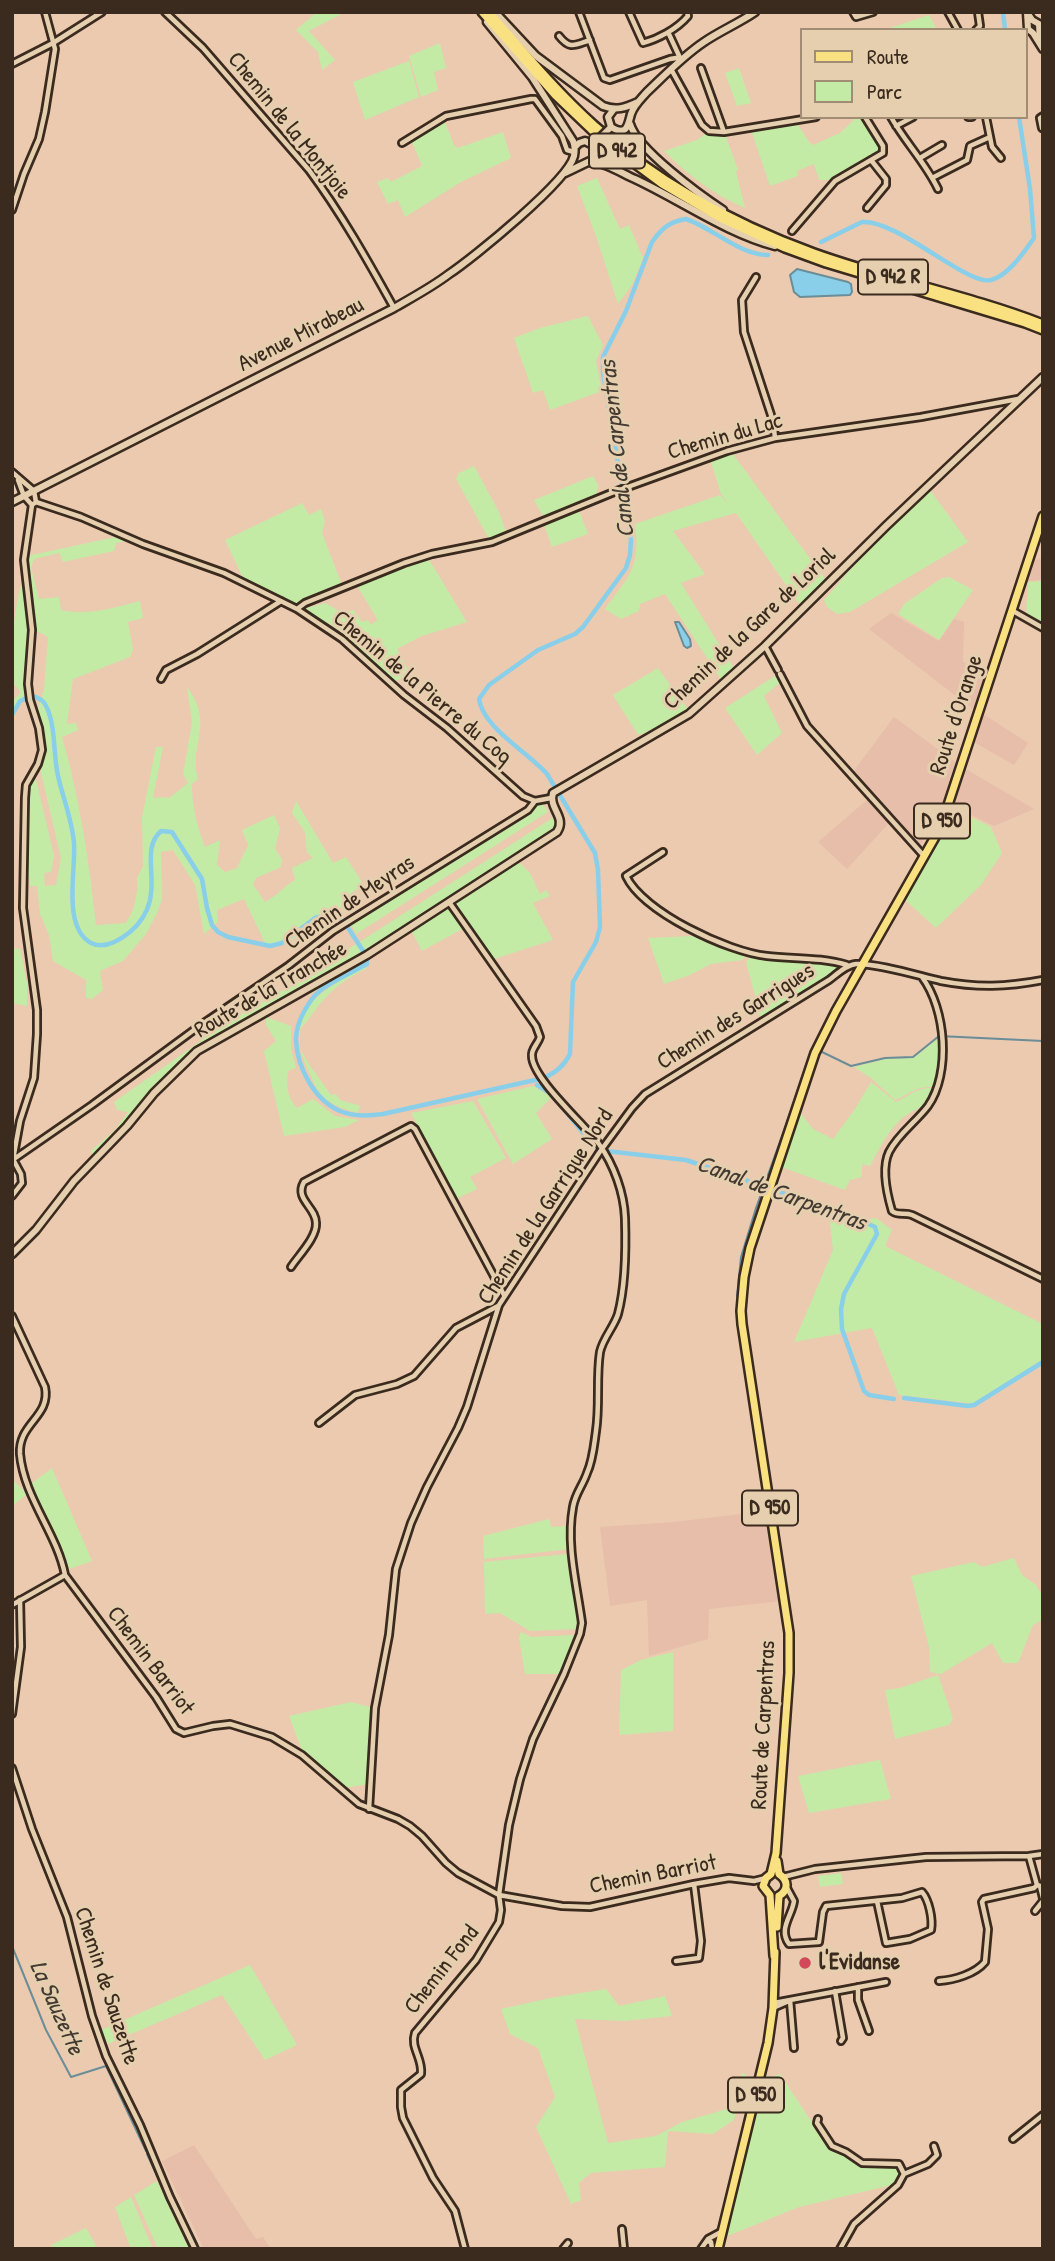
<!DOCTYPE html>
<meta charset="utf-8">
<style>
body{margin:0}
#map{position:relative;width:1055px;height:2261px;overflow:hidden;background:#ebcab0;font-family:"Patrick Hand",sans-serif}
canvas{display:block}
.frame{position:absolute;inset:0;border:14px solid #3b2a1e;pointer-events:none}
.legend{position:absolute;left:800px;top:28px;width:228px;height:91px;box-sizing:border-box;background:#e5cfae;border:2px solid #a18d74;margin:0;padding:9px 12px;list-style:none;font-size:21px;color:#3b2a1e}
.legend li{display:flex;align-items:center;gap:14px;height:35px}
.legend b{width:35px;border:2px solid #a18d74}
</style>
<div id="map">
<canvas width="1055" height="2261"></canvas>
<div class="frame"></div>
<ul class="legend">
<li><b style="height:9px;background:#f9e181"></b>Route</li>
<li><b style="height:19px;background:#c4eba6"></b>Parc</li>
</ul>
</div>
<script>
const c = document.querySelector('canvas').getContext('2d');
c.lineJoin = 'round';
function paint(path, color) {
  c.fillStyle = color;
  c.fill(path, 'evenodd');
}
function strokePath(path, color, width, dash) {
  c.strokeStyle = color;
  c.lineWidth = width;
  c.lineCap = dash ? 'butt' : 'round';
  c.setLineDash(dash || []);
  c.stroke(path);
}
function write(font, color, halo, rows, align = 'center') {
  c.font = font + ' "Patrick Hand",sans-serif';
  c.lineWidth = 6;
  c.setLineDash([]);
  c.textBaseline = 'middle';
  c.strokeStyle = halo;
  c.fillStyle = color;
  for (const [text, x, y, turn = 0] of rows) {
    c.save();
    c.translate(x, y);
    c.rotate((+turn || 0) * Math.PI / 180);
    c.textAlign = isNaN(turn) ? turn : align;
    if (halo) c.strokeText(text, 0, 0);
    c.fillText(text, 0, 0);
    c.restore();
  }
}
paint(new Path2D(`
 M1043,559v21l-17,1 6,-21z
 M891,613l48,28 15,-22 10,3 -1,40 23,11 -12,37 -105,-81z
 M983,714l45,29 -14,22 -40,-23z
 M894,717l64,47 -15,44 -23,38 -67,-74z
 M964,768l70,41 -40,17 -41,-20z
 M868,799l21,24 -42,46 -29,-27z
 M767,1511l14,90 -72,8 -1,30 -59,17 -2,-56 -37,6 -10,-79 74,-5z
 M194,2145l62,94 7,-2 8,12h-67l-42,-88z`), '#e6bea9');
paint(new Path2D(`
 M317,12h28l-36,19 26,29 -13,10 -4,-18 -22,-22z
 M929,15l8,15h-54l4,-1z
 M440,43l6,25 -12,4 4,18 -17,7 -12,-41z
 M409,61l10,36 -54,23 -12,-38z
 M739,68l12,35 -14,3 -12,-33z
 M857,117h6l19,30v5l-48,28h-15l-5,-16 -17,7 1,5 -28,10 -19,-56 34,-5h13l12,18 3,2 27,-12z
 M445,122l9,23 4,3 45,-16 8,26 -50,24 -56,35 -7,-17 -10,4 -11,-22 11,-4 3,4 31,-16 -10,-24 5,-6z
 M705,134h20l13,36 -2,2 9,36c-31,-13 -57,-33 -81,-57l33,-11z
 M597,178l23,51 9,-4 14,33 -11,27 -14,19 -21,-65 -20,-53z
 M588,316l15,29 -7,16 6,30 -52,19 -7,-20 -10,3 -19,-55 26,-10z
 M732,453l94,127 -26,25 -64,-92 -63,18 32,43 -24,9 54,87 -13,11 -57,-87 -25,10 -1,7 -18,8 -16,-10c24,-33 36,-42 30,-85l85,-29 9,10 -8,-11 -11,-35z
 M474,466l25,46 7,19 -17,8 -33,-60 3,-6z
 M593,476l5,9 -2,12 -52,21 -10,-18z
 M930,490l38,52 -118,70 -13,2 -10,-7 -3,-7 53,-61z
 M302,503l7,12 12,-6 4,12 -3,12 20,52 -44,20 -6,-1 -48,-24 -19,-40z
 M578,508l10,26 -36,13 -9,-25z
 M120,536l11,4 -15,3 -2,8 -51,11 -4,-9 -25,6 -3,9 8,31 20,-2 2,13c27,6 52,-2 79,-9l3,17 -15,4 5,27 -3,8 -57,22 -6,45 9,-1 2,7 -16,7c18,63 27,124 34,188l30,-2 7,-13 4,-19v-13l6,-12 -1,-49 14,-70h7l-10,51 10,-1 6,1 19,-15 -5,-9 9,-51 -5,-36c28,37 2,56 11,92l-6,5c0,23 5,42 13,63l15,-7 -3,25 8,7 12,-4 11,-23 -6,-15 32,-15 6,13 -5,21 7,10 -1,8 -25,11 -3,6 12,18c12,-6 18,-15 30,-22l-3,-12 21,-10 -6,-6 -2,-20 -13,-19 4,-12 37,62 13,-6 21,33 -4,3 -5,-4 -12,7 3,8c-9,5 -17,7 -26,12 -18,11 -33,34 -57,29l-22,-46 -27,11 1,12 -14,12 -9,-49 -22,-35 -12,2 1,47 -4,12 -12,23 -23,27 -23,10 3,19 -11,9 -6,-1v-18l-33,-19 -4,-26 -9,-21 -3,-28h-7v-7l-5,-1 1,-88 9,-15 19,81 -3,16 -7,1 1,13 11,-1 5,-27 -22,-94 3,-4 2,-16 -7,-31 7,-24 4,-52 -13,-7 -9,-69 1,-4 5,-2z
 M428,558l39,64 -45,14 -25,13 12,23 -14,10 -57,-53 -35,-20 22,-6 18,10 10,-3 9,12 6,-2 3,5 6,-5 2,2 -23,-38z
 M24,577l5,49 -4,69 -13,15v-8l9,-10 -9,-10c0,-36 0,-71 12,-105z
 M949,577l24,13 -34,50 -41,-26 6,-10 38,-26z
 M1043,581v44l-17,-10 2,-33z
 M658,668l31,43 -23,16 -28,8 -25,-40z
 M778,674l3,8 -17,14 18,37 -25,22 -32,-47z
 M542,802l6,10 -192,122 -5,-10 92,-56 93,-64z
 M951,807l40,20 11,26 -21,32 -45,43 -32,-29 38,-68z
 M554,817l4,5 -6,9 -190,124 -151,85 -118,117 -2,-6 24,-21 13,-18 -11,-2 -3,-8 118,-83 62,-35z
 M519,862l11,11 10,21 6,-4 4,6 -17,7 20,37 -59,19 -39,-57 59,-39z
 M448,905l16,23 -42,23 -11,-21z
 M693,936l54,19 -5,5 -31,4 -21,11 -26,9 -16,-46z
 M12,948l8,1 7,34v23l-15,-3z
 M751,955l13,4 67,4 8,3v3l-78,50 -15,-57z
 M365,967l2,1c-13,7 -27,15 -38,26 -11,10 -18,24 -29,35v19l8,15 23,32 5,-1 4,6 21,6 -4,7c-12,-4 -24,-7 -34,-16 -6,-6 -10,-16 -13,-23 -14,-28 -17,-50 5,-75 13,-13 34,-23 50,-32z
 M266,1017l25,9v23l5,19 -8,3c-2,15 -1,26 9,37l16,-9 22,17 24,4 -14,7 -61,9 -20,-85 12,-10 -10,-16z
 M939,1038l-1,39 -4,10c-22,0 -21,6 -39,13l-24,-22 -17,-11 31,-8 28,-1z
 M871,1082l25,20c17,-8 18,-14 38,-14l-8,17c-32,12 -40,32 -56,61l-8,-2v13l-12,3 -5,10 -64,-23 18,-56 14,18 20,10 22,-30z
 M533,1086l17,10 -1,4 -13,13 16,26 -39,25 -36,-65z
 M473,1101l33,57 -36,19 7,12 -21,10 -45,-86z
 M829,1214l28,7 19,-3 16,12 -7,16 158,78v35l-68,44h-8l-68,-8 -27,-67 -78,14 39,-92z
 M52,1468l40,93 -26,9 -35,-86z
 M12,1479l15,15 -15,12z
 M549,1519l2,8 16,-1 2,23 -85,10 -1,-23z
 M567,1554l3,3 10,66 -1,6 -49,2 -30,-18 -15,1 -1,-52z
 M1014,1558l8,17 14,10 7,11 -2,25 -8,4 -15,38h-15l-11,-20 -51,31 -11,-2 -1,-25 -18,-71 63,-14 8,5z
 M521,1632l10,5 42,-2 3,4 -14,35h-37l-6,-37z
 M673,1652v79l-54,4 2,-65 20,-10z
 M938,1675l15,43 -4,7 -54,14 -10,-49 15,-2z
 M351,1702l22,6 -4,76 -25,4 -41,-35 -14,-37z
 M880,1760l11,39 -82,14 -11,-37z
 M841,1873l2,11 -23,3 -2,-11z
 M250,1965l47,80 -32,15 -43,-65 -114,49 -7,-14z
 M606,1989l13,17 46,-10 7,20 -48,5 -49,-2 33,124 48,-7 26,-14 45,-13 15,-36 4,2 -12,45 -21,14 -45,-3 -3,36 -74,6 -12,10 2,17 -10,4 -35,-77 19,-30 -17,-49 -28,-14 -9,-25 49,-11z
 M780,2074l49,74 14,6 16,11 37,1 5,10 -5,8 -97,23 -74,30 39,-162 7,2z
 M157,2181l32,68h-31l-24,-54z
 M131,2197l22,52h-22l-16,-42z
 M86,2228l12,21h-46l-1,-4z`), '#c4eba6');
const water = new Path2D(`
 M797,269l51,13 3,2 1,8 -2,3 -50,2 -6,-5 -4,-17z
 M675,622h4l11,17 1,7 -4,2 -3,-2z`);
paint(water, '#89cfea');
strokePath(water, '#6a8d98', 2);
strokePath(new Path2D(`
 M849,981l8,-14
 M815,1046l16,-33
 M820,1051l31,15 34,-8 28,-1 26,-21 104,5
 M737,1296l4,-39 15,-49 52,-144
 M12,1946l34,84 25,47 35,-11 40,85
 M147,2154l44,95
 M163,2174l34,70
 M200,2248v1`), '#6a8d98', 2);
strokePath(new Path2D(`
 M1003,12l2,18
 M821,242l41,-20c35,-3 105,64 129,58 17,-4 33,-28 43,-42l-4,-49 -11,-72
 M12,715l8,-14 11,-5c8,1 13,4 16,12 9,20 6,46 11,68 5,22 14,44 16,67 2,28 -12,84 17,100 14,7 29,-3 39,-11 42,-36 5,-78 31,-101l11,1 30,47 5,29 5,17 6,7 10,5 42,9 12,-3 33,-25 18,-5 8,4 26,40v7c-16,9 -45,21 -55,35 -8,11 -16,27 -16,41 1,27 18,60 44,71 14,6 29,5 43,3l161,-36c12,-6 20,-12 26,-24l3,-72 23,-40 4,-15 -2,-57 -3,-17 -48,-79c-19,-22 -64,-46 -68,-75l10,-14 49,-35 37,-16 8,-7 43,-59 4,-13 1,-15 -28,-167v-16l23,-46 26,-69c10,-14 17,-20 34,-23 27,9 53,36 82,36
 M537,1085l15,9 40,50 5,4
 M606,1151l80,9 172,59 17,8 2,7 -33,60 -3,15 1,20 22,62 5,4 25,4
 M904,1398l64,8 6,-1 69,-43`), '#89cfea', 4.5);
const minor = new Path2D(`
 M165,12l38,36 106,122c32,43 59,91 85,138
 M579,12l25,66 6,2 60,-21 6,-1 5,2 -13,-28
 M629,12l14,31c15,-4 34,-14 45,-27l-1,-4
 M853,12l3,5 17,-5
 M948,12l10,18
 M976,30l4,-4 -2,-14
 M559,36c11,14 16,9 31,4
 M12,64l41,-21 49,-31
 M701,68l23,64
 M671,69l31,56 7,6 15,1 92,-15
 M891,117c14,25 34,45 47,72
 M968,117h4
 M986,117l6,30 9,11
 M896,126l17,-9
 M1042,128l-2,-10 3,-2
 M402,143l44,-27 85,-17h4l27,37 5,14 7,2
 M920,158l22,-13
 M932,178l35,-18 3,-14 20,-9
 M867,208l19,-23v-6l-15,-19
 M12,210l12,-36 15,-35 6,-27 10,-63 -10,-37
 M792,231l43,-50 48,-28v-7l-18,-29
 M756,277l-14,23 2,32 29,89 2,17
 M12,472l22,19 2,11 -4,3 -8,55 8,70 -4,54 2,16 9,28 3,22 -4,14 -12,21 -1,13 -2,110 14,102v24l-3,44 -14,43 -6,33v7l7,13 1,9 -10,13
 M18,480l6,16 8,9
 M36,502l45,15 62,27 81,29 73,36 45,30 62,56 43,33 76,68 12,5 16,-3
 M297,609l8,-6 99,-40 28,-9 60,-12 122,-50 113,-41 48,-13 146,-21 97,-18
 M1013,611l30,17
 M765,646l13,24
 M780,674l27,52 117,130
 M161,679l5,-9 31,-16 84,-53
 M663,852l-37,24c17,36 102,76 141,80 27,3 54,1 80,9
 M449,902l87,124 4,11c-2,7 -9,12 -8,19 0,22 52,68 67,88 15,21 25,49 26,74 1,31 1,66 -7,96 -4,13 -15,24 -18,38 -4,26 0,53 -4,79 -2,14 -3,29 -9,42 -4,12 -12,21 -14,34 -7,38 4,78 9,116l-2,11 -16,40 -31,65 -13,40 -11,46 -10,70 2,15 -2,12 -23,38 -61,73c-5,15 8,25 6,41l-20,16v17l2,11 30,60 22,33 10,38
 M922,977c24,32 29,96 6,129 -12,16 -30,28 -39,46 -8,17 -2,42 3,59 6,5 13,1 20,4l131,64
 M14,1159l78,-54 106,-78 90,-61 45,-35 195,-121 7,-9
 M291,1267c8,-12 26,-30 25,-44 0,-16 -22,-24 -12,-41l107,-56 4,3 89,166
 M12,1316l33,71c6,30 -27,36 -25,67 4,44 37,79 45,121l91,122 20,32 8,4 29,-7 17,-2 42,13 30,18 57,49 39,15 12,7 12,10 24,27 12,10 41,22 63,11 28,1 104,-23 35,-6 25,3 12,-3
 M319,1423l36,-28 42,-11 17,-8 42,-48 42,-22
 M12,1605l53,-30
 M12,1714l9,-67 -1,-47
 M12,1768l20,61 35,88 25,99 14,40 34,69 30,72 25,52
 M369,1809l6,-101 14,-73 7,-66 15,-46 16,-36 31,-59 9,-21 32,-102 100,-152 33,-45 13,-14 184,-114c8,-6 17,-15 27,-16 21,-1 63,12 85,17 37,7 65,6 102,-1
 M783,1877l32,-8 111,-12 103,-1 14,-2
 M1037,1885l3,1 3,12
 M787,1888l7,13c-2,15 -16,28 -5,43l30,-2 4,-30 3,-6 76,-8 20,-6c7,8 11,27 9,38l-21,9 -24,4 -9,-42
 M1035,1911l8,-10
 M676,1961l23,-3 2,-17 -7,-57
 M939,1981c15,-1 36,-7 46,-19l3,-33 -6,-27 2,-3 50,-11 3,-3 -8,-29
 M858,1987v13l11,31
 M835,1991l8,47 -2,3
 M790,2000l4,48
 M774,2003l112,-21
 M773,2008l16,-7
 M818,2119l-1,4 15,23 14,6 16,11 37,1 5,10 -6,11 -44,39 -14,25
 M1013,2139l30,-24
 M904,2174l24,-10 9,-9 -3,-9
 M622,2229l2,20
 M707,2241l4,1 1,7
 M563,2249l5,-6
 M701,2249l7,-10 13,-7`);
const tertiary = new Path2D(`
 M12,1254l24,-24 38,-49 53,-55 27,-33 43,-42 170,-96 190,-123c10,-15 -9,-24 -4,-39l136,-79 76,-68 121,-120 157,-149`);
const secondary = new Path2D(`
 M495,12l41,44 67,50c13,5 22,2 35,-4
 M1027,13l1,16 5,4 10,16
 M1028,14l4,6 7,4 1,18
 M630,124c7,25 70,71 93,86
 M611,127c16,10 17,-2 20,-13 3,-9 10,-15 16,-22 18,-17 36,-36 57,-50 16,-11 35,-19 51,-30
 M611,127l-3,-10 6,-8
 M575,147l4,-4 6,-2 8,4
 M589,162c17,0 32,11 46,17 47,22 91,54 140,67
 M565,173l27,-13 4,-9 -3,-6
 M12,502l382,-194c19,-11 38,-21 55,-34 24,-16 119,-93 125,-118 1,-5 1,-10 -1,-15l-41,-64 -45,-55`);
const primary = new Path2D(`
 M482,12l73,83 45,43 62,46 58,34 65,30 41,15 199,60 18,7
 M489,12c34,39 67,79 105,113 63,57 141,99 220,128 75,27 154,42 229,71
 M777,1861l2,13c9,6 10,16 0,22
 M777,1927l2,-31
 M774,1956l-4,-61 -7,-9 3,-8 5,-4 5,-21 13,-180v-40l-47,-309 -1,-13 3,-34 6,-29 65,-195 21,-42 99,-174 11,-26 97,-295
 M718,2249l50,-206 5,-35 2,-56`);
strokePath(minor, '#3b2a1e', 10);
strokePath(tertiary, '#3b2a1e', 11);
strokePath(secondary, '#3b2a1e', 11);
strokePath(primary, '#3b2a1e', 12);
strokePath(minor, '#e5cfae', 4.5);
strokePath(tertiary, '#e5cfae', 6);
strokePath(secondary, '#e5cfae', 6);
strokePath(primary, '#f9e181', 7);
const secondaryBridge = new Path2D(`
 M596,142l13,-13`);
strokePath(secondaryBridge, '#3b2a1e', 11, []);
strokePath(secondaryBridge, '#e5cfae', 6);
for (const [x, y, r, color] of [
 [805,1963,7,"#d1495b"]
]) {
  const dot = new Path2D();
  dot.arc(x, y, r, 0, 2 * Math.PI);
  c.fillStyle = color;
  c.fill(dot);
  strokePath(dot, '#e5cfae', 2.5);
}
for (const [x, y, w] of [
 [617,151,56],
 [893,277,70],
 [942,821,56],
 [770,1508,56],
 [756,2095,56]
]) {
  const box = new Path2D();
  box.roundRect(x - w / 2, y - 17.5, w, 35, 5);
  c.fillStyle = '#e5cfae';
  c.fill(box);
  strokePath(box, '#3b2a1e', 2);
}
write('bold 21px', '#3b2a1e', null, [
 ["D 942",617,151],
 ["D 942 R",893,277],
 ["D 950",942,821],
 ["D 950",770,1508],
 ["D 950",756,2095]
]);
write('23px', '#3b2a1e', '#e5cfae', [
 ["Chemin de la Montjoie",289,126,51],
 ["Avenue Mirabeau",301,335,-27],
 ["Chemin du Lac",725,437,-16],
 ["Chemin de la Gare de Loriol",750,629,-43],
 ["Chemin de la Pierre du Coq",422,688,40],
 ["Route d'Orange",957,715,-72],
 ["Chemin de Meyras",350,903,-34],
 ["Route de la Tranchée",271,990,-30],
 ["Chemin des Garrigues",736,1017,-32],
 ["Chemin de la Garrigue Nord",546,1207,-57],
 ["Chemin Barriot",150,1661,53],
 ["Route de Carpentras",764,1725,-87],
 ["Chemin Barriot",653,1875,-11],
 ["Chemin Fond",442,1970,-52],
 ["Chemin de Sauzette",106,1986,72]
]);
write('bold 23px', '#3b2a1e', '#e5cfae', [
 ["l'Evidanse",819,1963]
], 'left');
write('italic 24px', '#433a32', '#e5cfae', [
 ["Canal de Carpentras",618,449,-96],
 ["Canal de Carpentras",781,1194,20],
 ["La Sauzette",56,2008,66]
]);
</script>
